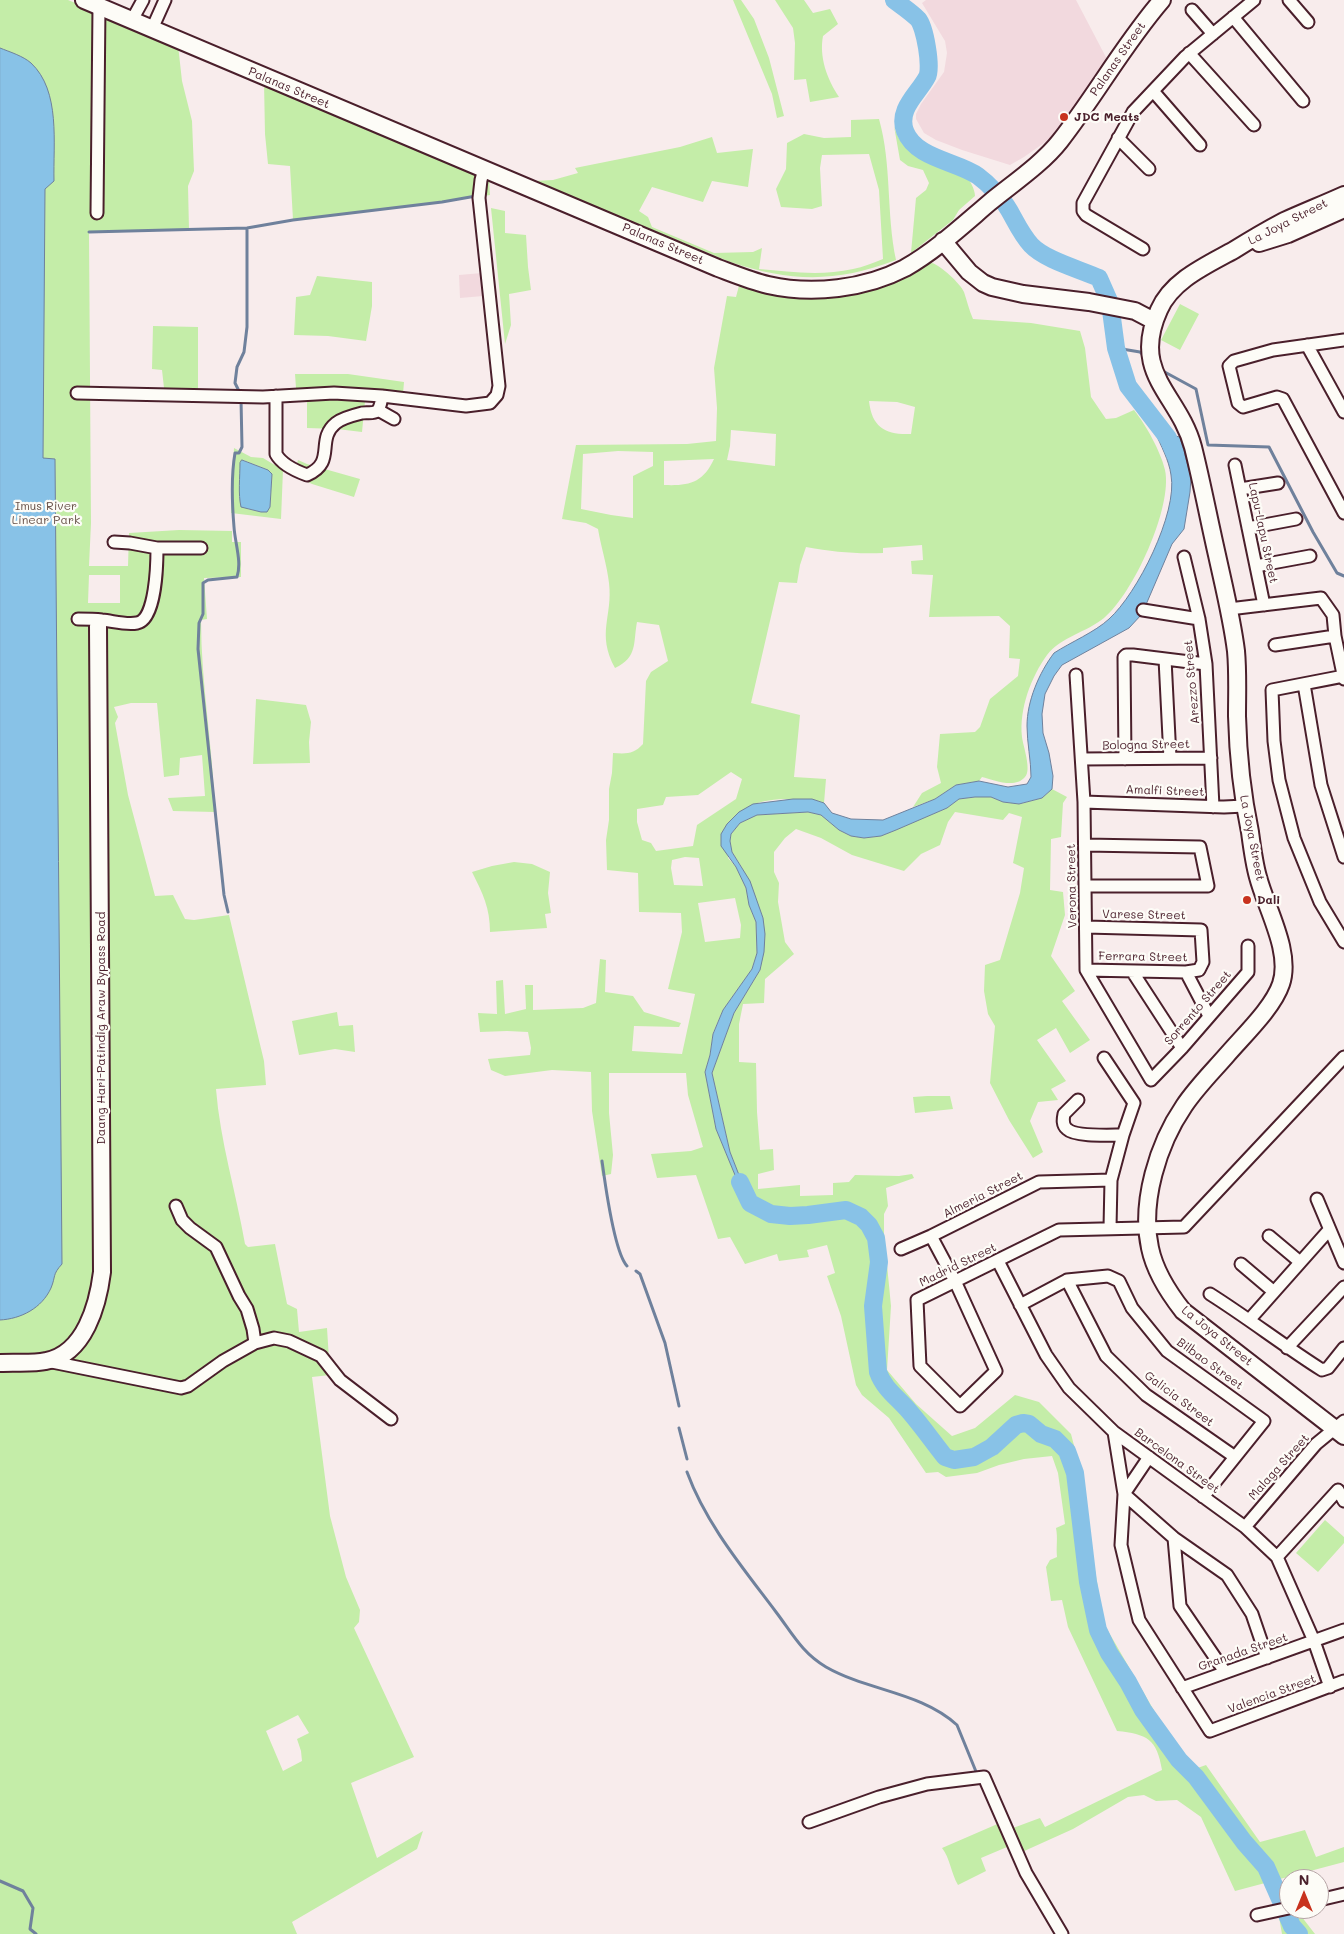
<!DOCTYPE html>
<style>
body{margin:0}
#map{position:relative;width:1344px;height:1934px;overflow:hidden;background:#f8ecec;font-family:Mali,sans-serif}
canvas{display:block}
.north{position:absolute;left:1279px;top:1869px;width:50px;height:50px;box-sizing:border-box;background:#fdfcf7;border:1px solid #b5a4a5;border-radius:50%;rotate:0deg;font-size:14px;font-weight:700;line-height:20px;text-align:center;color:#4a1f2b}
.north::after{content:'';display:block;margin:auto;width:18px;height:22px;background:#c8321e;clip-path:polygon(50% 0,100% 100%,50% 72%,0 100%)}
</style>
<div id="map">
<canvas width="1344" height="1934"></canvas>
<div class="north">N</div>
</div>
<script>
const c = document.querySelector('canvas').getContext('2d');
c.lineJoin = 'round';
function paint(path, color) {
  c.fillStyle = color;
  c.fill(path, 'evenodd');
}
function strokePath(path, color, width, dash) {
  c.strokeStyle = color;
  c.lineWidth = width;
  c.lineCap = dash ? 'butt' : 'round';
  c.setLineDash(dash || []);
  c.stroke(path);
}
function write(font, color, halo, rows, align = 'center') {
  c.font = font + ' Mali,sans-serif';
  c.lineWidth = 4.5;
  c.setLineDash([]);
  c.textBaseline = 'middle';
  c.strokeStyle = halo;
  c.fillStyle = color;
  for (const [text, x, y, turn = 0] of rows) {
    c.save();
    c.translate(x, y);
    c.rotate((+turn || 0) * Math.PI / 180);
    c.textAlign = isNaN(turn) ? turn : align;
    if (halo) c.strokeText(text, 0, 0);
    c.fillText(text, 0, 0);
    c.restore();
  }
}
paint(new Path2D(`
 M926,0h150l33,63 -51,70 -34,24 -14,8 -48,-15 -26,-10 -12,-7 -8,-14v-5l5,-10 23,-32 3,-19 -2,-12 -23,-38z
 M482,273l1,23 -23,2 -1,-23z`), '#f2d9de');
paint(new Path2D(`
 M0,0h68l110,45 4,36 10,40 2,50 -6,15 1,44 -100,3 2,290 -2,43h39l1,-33 50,-3 53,1v11h9v35l-37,1 3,41 -6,1c0,64 12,128 14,192l-42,-1 -5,-13 37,-2 -3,-41 -22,3 -1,17 -15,2 -7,-74h-26l-17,4 4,10 -3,6 13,72 27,101 18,-1 12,24 9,1 35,-5 35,146 2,24 -50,4c4,52 20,103 29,155l3,3 27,-3 12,60 10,5 2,23 28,-4 3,47 -18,2 18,139 16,61 14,33 -1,12 -5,6 60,129 -63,26 26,75 46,-27 -6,18 -125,73 5,12h-297zM89,575h31v28h-32zM298,1715l11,18 -12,6 4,12 1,10 -19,10 -17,-40z
 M733,0h8l13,19 15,39 15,58 -7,2 -5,-24z
 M775,0h29l9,13 17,-4 8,15 -15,12c-4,21 4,43 16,61l-29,5 -4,-23 -12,1 1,-37 -2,-15z
 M264,82c73,36 149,66 225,96l1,17 -48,7 -149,18 -3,-54 -22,-2 -3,-30z
 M879,119c13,46 7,94 17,141 -60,23 -105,22 -166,2l-196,-81 19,-1 25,-7 -3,-5 105,-21 32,-10 5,16 36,-4 -5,38 -36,-6 -9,21 -51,-15 -13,24 9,6 4,10 62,26 39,-1 9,-4 -3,21c31,3 63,7 94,0 10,-2 20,-6 30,-10l-4,-69 -10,-36 -47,1 -2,13 2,38 -10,3 -31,-2 -5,-18 10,-20 1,-26 17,-9 20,4 27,-1v-17z
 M894,126c6,25 30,34 52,43 6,2 14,3 19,7 5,3 10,14 10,20l-16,14 -6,10 -42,33 5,-55 10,-8 3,-7 -6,-13 -15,-4 -8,-6z
 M491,208l14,3v22l21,2 2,32 3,23 -22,4 2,31 -6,19z
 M932,263c8,2 29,21 32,29 3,9 5,18 9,27l58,4 49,8 5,17 6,49 15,22 10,-1 18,-8c12,15 27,42 31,60 8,37 -32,124 -61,148 -17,14 -43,19 -57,37 -16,22 -28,54 -25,82 1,9 10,33 3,40 -10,12 -31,3 -43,0l-3,4 -23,4 -21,14 -22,8 9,-14 19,-10 -4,-16 3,-33 35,-2 5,-5 10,-28 28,-23 2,-17 -11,-1 1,-32 -11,-10 -70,1 4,-42 -21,-1 -1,-13 12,-1 -1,-15 -39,3v5c-29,1 -49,-1 -77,-6l-6,18 -3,18 -18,-1 -28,121 49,12 -6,62 32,2 -2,24c-16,-5 -56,-6 -71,2 -9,4 -18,13 -26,19l1,34 8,9 10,21 3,17 7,17 1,31 -5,16 -29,41 -10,23 -3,22 -5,17 11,57 26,63 7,9 -19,-49 -18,-79 22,-60 26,-43 3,-52 -22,-52 -9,-14 -2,-11 1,-7 9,-11 17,-8 51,-3 13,3 18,15 12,6 13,2 17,-2 66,-28 12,-9 16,-2h16l12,5 17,2 22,-6 10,-9 15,8 -4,6 -2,34 -10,2 -1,51 13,2 2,23 -14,41 24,35 -13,10 28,39 -20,13 -14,-25 -19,12 29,41 -15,8 7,11 -20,2 -8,19 13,31 -10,6 -24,-38 -19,-37 5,-57 -7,-12 -4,-23 1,-26 15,-5 20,-67 4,-25 -11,-5 9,-46 -13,-4 -6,7 -48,-8 -7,10 -8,23 -19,9 -17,17 -52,-16 -31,-17 -25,-9 -11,9 -11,14v20l5,11 -1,19 7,40 9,12 -29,25 -1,24 -21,1 -4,20v38l17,1 1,49 3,38 13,-1 1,21 -16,4v15l42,-4v11l33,-1v-12l16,-1 6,-7 44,1 13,-2 2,4 -28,10 2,18 -4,8v20l7,72 -4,64 29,34 36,32 23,-8 40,-33 24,7 32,32 12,46 8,66 13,78 85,147 17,-6 54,77 45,-12 11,27 28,-10v15l-109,29 -34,-74 -24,-17 -21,1 -12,-6 -16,2 -55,32 -62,28 -4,-10 -26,11 5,13 -28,14c-7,-12 -8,-27 -16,-37l67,-29 4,9 27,-10 5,9 117,-57c-5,-31 -15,-36 -45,-39l-49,-104 -6,-27 -11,1 -5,-34 4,-7 7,-3c-1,-11 1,-19 -1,-29l9,-4 -7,-51 -6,-17 -28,3 -25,6 -22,8 -31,4 -8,-5 -12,1 -37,-55 -27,-23 -6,-10 -15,-69 -14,-40 8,-3 -8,-28 -20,5 2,7 -30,4 -2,-7 -32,10 -15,-27 -12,2 -22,-64 -39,3 -6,-24 40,-3 12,-4 -15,-52 -2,-22h-77v40l4,42 -2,19 -9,2 -10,-65 -1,-39 -39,-2 -47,6 -14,-6 -3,-11 42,-4 1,-7 -3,-16 -21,-1 -27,1 -2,-19 19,1 -1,-33 7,-1 2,34 21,-5 -1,-24h8v25l50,-2 13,-5 4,-44 6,1 -1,32 28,4 11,16 37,11 -2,4 -45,-1 -2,25 50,3 13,-60 -27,-5 14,-57 -1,-19 -42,-1 -1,-39 -31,-3 -1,-30 3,-20v-31l3,-16 1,-20c14,1 21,1 30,-9l3,-63 5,-9 17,-11 -9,-36 -22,-3c-4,21 1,35 -22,46 -19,-35 -2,-51 -6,-85 -2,-18 -8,-36 -11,-54l-12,-6 -24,-4 14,-74 111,-1 29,-3 1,-33 -3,-40 13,-72 9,1 4,-15 49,12zM869,401l28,1 18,5 -4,27c-25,1 -39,-6 -42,-33zM731,430l45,4 -1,32 -48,-6 3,-14zM618,451l35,1v14l-20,10v42l-22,-3 -30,-6 2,-55zM714,459c-11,24 -25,27 -50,26v-24zM731,772l11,7 -6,20 -39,26 -4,21 -37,5 -5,-8 -9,-3 -5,-18v-13l26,-4 3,-8 32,-2zM685,857l14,1 4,28 -29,-1 -3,-17 1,-8zM735,898l6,27 -1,13 -35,4 -7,-39z
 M317,276l55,6v24l-6,35 -38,-5 -34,-1 2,-38 14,-2z
 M1180,304l19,10 -19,36 -19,-10z
 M153,326l45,1v62l-34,-1 -2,-18 -10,-1z
 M295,374h53l56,8 -1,12 -37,-3 -4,41 -25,-3 -30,-1v-39l-11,-1z
 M234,448l17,9 12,1 20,12 -2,49 -50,-6zM243,460l25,10 4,4 -2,33 -9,5 -13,-3 -9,-11z
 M298,460l9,4 53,15 -6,18 -42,-13 -18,-9z
 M256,699l50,6 5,17 -2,20 1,21 -57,1z
 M514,862l18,2 18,8 -2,21 3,20 -6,1 2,14 -57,4c0,-24 -7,-38 -18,-60l20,-6z
 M337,1012l2,14 14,-1 2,27 -20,-3 -36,6 -7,-34z
 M927,1096h23l3,13 -38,4 -2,-16z
 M1325,1520l19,17v6l-26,29 -22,-19z
 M1298,1912l17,22h-33l-3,-17z`), '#c4eda8');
const water = new Path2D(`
 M0,48c10,4 23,8 31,15 30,28 22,81 23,118l-9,8 -2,269 12,1 7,805c-10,11 -6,12 -11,24 -9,20 -30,31 -51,32z
 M1155,432l25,5 11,40 -1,15 -6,37 -12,15 -30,70 -13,14 -67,37 -8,11 -9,18 -3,20 1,19 6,20 4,23 -1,13 -10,9 -23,6 -16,-2 -12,-5h-16l-16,2 -12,9 -51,22 -15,6 -17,2 -13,-2 -12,-6 -18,-15 -13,-3 -51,3 -17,8 -9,11 -1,7 2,11 18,29 13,37 2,16 -1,18 -4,18 -26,43 -22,60 18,79 20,51 -8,-11 -26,-63 -11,-57 5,-17 3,-21 10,-24 29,-41 5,-16 -1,-31 -7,-17 -3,-17 -10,-21 -15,-21v-12l6,-10 12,-12 14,-8 40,-5h19l12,4 8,10 19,6 32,1 52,-21 21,-14 23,-4 29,6 19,-3 4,-7c0,-17 -4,-34 -4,-51 0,-25 12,-53 27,-73 17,-11 41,-21 55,-34 28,-25 69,-106 62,-144 -2,-15 -10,-29 -16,-43z
 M242,460l26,10 4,4 -2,33 -3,5h-6l-20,-5c-3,-13 -1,-30 -1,-44z`);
paint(water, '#88c2e7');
strokePath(water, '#6f819c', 1);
strokePath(new Path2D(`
 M89,232l158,-4 46,-8 149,-18 34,-6
 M1116,348l24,4 4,4
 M1161,370l35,19 12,56 61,2 44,85 24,41 7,3
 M240,393l-5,-10 2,-16 7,-15 3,-25v-99
 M228,912l-4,-17 -26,-246 1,-26 4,-9v-31l5,-3 29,-3c5,-15 -2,-34 -3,-50 -2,-24 -3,-51 1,-74h4l3,-6 -1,-48
 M602,1161c3,22 12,91 25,105
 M636,1271l4,3 25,69 14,63
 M679,1428l8,31
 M687,1472c19,52 56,96 89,140 16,21 26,41 50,55 42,24 95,25 131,58l20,49
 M0,1881l23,10 10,17 -3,21 6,5`), '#6f819c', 3);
strokePath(new Path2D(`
 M894,0c8,6 17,12 24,19 7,8 14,49 9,58 -9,17 -30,32 -22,54 11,28 52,30 73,45 11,8 24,22 31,34 7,12 12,24 22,35 14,15 48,24 68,33l11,25 6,45 12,38 40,52 7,16
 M740,1182l10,21 21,11 19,2 18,-1 38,-5 15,7 8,8 7,13 3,24 -6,44 5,66c6,17 20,26 31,39 13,15 24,31 36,46l9,3 20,-3 18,-10 24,-22 7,-2 6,1 12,10 14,5 12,12 8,22 13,109 10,48 11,23 19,29 15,28 36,50 17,17 48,65 22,25 26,59 7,8`), '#88c2e7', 18);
const street = new Path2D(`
 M1289,0l19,22
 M1192,10l21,24
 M1233,17l70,84
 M132,20l11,-20
 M152,29l13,-29
 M1189,53l65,72
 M1153,91l47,54
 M1118,138l31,31
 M97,213l2,-207
 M1143,249l-57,-34 -3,-4v-8l50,-91 52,-55 69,-57
 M1344,340l-71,10 -39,11 -5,5 9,37 5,4 34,-10 6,2 61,114
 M1307,345l37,67
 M77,393l186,4 71,-4 48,3 84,10 24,-3 7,-8 2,-9 -20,-188 2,-18 3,-11
 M276,396v58c6,11 20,17 31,21 30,-13 8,-35 29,-52 6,-5 18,-8 26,-10 5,-1 11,1 15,-2 4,-4 4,-10 5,-15
 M378,410l16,9
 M1235,465l29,140
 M1240,489l38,-6
 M1248,528l48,-9
 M114,542l16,1 27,5h44
 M1184,557l15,62 7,45 7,143
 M1256,566l54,-10
 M1229,609l92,-11 12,17 2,21 9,43
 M1143,610l56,9
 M78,619c8,0 16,0 24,1 11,1 23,5 35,3 19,-3 20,-60 20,-75
 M1275,645l60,-9
 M1165,659l5,99
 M1076,675l8,127 2,168 65,110 31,-32 66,-76v-26
 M1344,676l-72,14 2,51 5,39 15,58 26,64 24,40
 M1304,684l17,101 23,72
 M1082,759l129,-1
 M1125,759l-1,-102 2,-2h7l73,9
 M1084,802l140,5 21,-1
 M1085,845l115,2 8,39h-123
 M1086,927l115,3 2,32 -4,8 -13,2 -100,-2
 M1132,971l50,77
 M1186,972l23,44
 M1104,1058l30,45 -11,32 -12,45 -1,48
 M1078,1100l-14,14c-1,5 -2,11 3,15 8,8 43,6 56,6
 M1317,1199l27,64
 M176,1206l6,14 8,8 26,19 23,49 8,13 6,20 2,14
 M931,1236l24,45 41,90 -36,35 -40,-40 -3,-66 142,-70 125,-3 160,-170
 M1269,1236l31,26
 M901,1249l30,-13 108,-54 72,-2
 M998,1261l48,94 23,33 45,44 131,95 32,30 37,84 16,46
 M1241,1264l33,28
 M1067,1280l39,76 40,39 89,62
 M1210,1294c38,24 74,52 112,76l6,-2 16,-20
 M1020,1305l47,-25 41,-4 11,5 13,27 35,43 97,70 -61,76
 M1250,1319l79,-89
 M1287,1348l57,-61
 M47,1361l134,27 7,-2 35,-25 32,-18 19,-5 15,3 32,15 19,24 51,39
 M1114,1432l10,62 50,44 53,37 25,39 15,44
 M1149,1457l-25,37 -3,51 18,75 71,111 134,-50
 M1245,1527l71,-83 28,-23
 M1174,1538l6,68 45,66
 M1277,1557l61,-67 6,11
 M1182,1688l162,-58
 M809,1822l70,-25 48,-13 57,-7 42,96 36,61
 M1319,1900l25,-6
 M1257,1915l32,-7`);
const secondary = new Path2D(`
 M84,0l634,268c16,6 33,13 50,17 44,10 97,4 137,-17 30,-17 57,-42 84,-65 23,-19 53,-39 71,-62 36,-46 64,-97 102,-141
 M1344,195c-20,9 -40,17 -60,26 -17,9 -34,19 -50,29 -27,15 -62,30 -75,60 -29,64 20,84 34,137 9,36 16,73 24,108 7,32 15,64 19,96 2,21 1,44 1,65 1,39 5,78 13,116 2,15 4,31 8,45 8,31 34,75 23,107 -8,24 -38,52 -55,72 -14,16 -30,32 -42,50 -26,38 -44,96 -34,142 5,24 18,44 33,63l161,125
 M943,241l26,31 14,11 9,4 31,7 66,8 46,9 19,10
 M1259,243l29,-9 56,-25
 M0,1363c15,-1 32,1 46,-2 39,-7 52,-57 56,-89l-4,-646`);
strokePath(street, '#4a1f2b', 15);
strokePath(secondary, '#4a1f2b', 20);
strokePath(street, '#fdfcf7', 11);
strokePath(secondary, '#fdfcf7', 16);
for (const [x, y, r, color] of [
 [1064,117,5,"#c8321e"],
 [1247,900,5,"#c8321e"]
]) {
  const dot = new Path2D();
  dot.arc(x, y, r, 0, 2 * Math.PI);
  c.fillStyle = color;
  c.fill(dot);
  strokePath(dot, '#fdfcf7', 2);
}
write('12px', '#4a1f2b', '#fdfcf7', [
 ["Palanas Street",1118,59,-55],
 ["Palanas Street",289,88,23],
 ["La Joya Street",1288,222,-27],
 ["Palanas Street",663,244,23],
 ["Lapu-Lapu Street",1263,533,78],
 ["Arezzo Street",1192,682,-95],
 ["Bologna Street",1146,745,-1],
 ["Amalfi Street",1165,791,2],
 ["La Joya Street",1252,838,79],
 ["Verona Street",1072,886,-91],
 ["Varese Street",1144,915,1],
 ["Ferrara Street",1143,957,1],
 ["Sorrento Street",1198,1008,-49],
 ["Daang Hari-Patindig Araw Bypass Road",101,1028,-90],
 ["Almeria Street",983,1195,-27],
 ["Madrid Street",958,1265,-26],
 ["La Joya Street",1217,1336,39],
 ["Bilbao Street",1210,1364,36],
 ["Galicia Street",1179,1399,37],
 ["Barcelona Street",1177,1461,36],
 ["Malaga Street",1279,1467,-48],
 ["Granada Street",1243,1652,-19],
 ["Valencia Street",1272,1694,-20]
]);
write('bold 12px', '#4a1f2b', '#fdfcf7', [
 ["JDC Meats",1074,117],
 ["Dali",1257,900]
], 'left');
write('12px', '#68524a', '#fdfcf7', [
 ["Imus River",46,506],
 ["Linear Park",46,520]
]);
</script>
